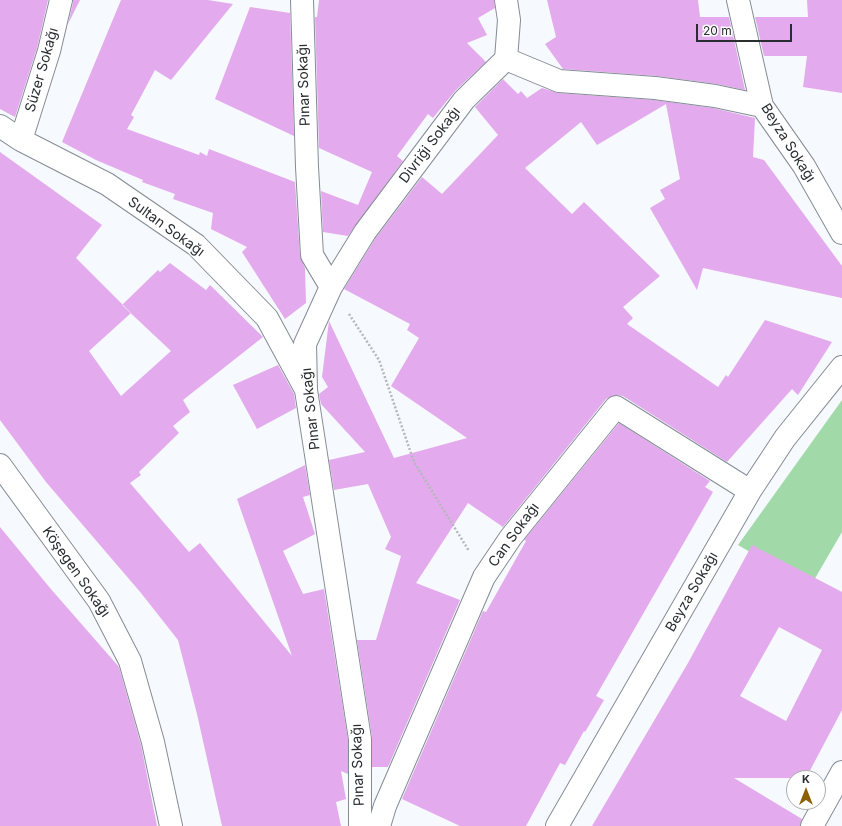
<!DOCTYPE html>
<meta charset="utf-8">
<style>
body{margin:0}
#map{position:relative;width:842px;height:826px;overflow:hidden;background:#f6f9fd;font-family:Inter,sans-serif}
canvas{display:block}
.north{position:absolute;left:786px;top:770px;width:40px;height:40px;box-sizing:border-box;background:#fff;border:1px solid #aaabac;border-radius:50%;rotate:0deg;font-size:11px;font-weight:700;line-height:16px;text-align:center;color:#2a2d30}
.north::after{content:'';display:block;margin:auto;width:14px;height:18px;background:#8c6004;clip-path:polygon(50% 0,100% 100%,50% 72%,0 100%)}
.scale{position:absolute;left:696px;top:24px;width:96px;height:18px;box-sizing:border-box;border:2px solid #2a2d30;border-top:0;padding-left:5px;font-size:12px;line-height:14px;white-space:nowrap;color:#2a2d30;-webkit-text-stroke:3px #fff;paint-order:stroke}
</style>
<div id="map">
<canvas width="842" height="826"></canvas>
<div class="north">K</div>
<div class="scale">20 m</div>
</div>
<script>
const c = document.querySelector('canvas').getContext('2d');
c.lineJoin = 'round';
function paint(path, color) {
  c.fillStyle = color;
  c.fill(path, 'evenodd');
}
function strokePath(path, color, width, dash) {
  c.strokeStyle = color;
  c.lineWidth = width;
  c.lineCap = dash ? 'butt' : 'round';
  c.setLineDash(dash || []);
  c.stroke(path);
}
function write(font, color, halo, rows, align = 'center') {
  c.font = font + ' Inter,sans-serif';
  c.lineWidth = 3;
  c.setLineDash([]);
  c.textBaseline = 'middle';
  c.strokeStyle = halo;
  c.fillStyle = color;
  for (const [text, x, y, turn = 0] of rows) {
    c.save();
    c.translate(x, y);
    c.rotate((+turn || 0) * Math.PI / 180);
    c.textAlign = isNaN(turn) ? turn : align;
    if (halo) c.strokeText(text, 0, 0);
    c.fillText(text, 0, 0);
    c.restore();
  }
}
paint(new Path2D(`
 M842,400v132l-32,55 -72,-42z`), '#a1daa8');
paint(new Path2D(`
 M0,0h48l-11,48 -22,69 -15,-8z
 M73,0h7l-12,24 5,-21z
 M121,0h87l25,4 -62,76 -16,-10 -24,45 3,2 -7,12 72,26 1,-3 7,4 2,-7 86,33 5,74 5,12 1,35 -21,16 -43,-67 5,-5 -36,-18 2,-16 -40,-14 2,-5 -33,-12 1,-2 -47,-20 -34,-18z
 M319,0h175l1,8 -17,10 9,17 -20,8 19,19 -31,29 -22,27 -5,-4 -31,42 6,5 -55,75 -25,-4 -2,-41 37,14 14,-33 -53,-24 -4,-131h2z
 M547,0h151l2,17h29l16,73 -28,-6 -60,-8 -94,-7 -18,-25 11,-7z
 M807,0h35v93l-39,-6 4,-31h-43l-9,-39h53z
 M250,7l40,6 4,123 -79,-37z
 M503,79l15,15 3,-3 6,7 15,-10 16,5 96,7 59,8 42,10 -2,39 11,3 78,106v32l-139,-30 -6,22 -47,-82 15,-9 -5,-9 20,-11 -14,-75 -69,41 -16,-23 -56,46 47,46 12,-12 76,74 -37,31 10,11 -6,6 91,63 8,-12 2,2 37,-57 67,22 -34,53 -6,-6 -65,73 -104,-66 -6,-1 -11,4 -103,128 -35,-24 -52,80 44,17 -72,167h-16v-30l-15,-97h19l25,-84 -16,-7 6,-12 -23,-53 -34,6 -5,-30 36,-8 -44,-48 -2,-10 9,-7 -6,-10 7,-56 65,137 73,-20 -76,-52 28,-48 -12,-8 3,-6 -66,-35 31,-50 47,-62 20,17 56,-59 -23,-28z
 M0,152l102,73 -26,33 55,55 -42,38 32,45 50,-45 -49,-46 36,-35 2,2 10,-9 36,27 4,-5 53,52 -80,63 7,12 -17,14 6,7 -40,39 2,3 -11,8 59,69 11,-9 92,113 -55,-157 68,-34 5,30 -7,2 12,37 -32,17 20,43 21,-5 24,151v34l-7,-3 5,28 -10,3 5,24h-119l-25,-112 -19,-74 -37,-47 -95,-111 -46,-62z
 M278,365l16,29 2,14 -39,21 -24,-44z
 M619,423l91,58 -5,6 8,5 -117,204 8,4 -19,32 -1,-1 -19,34 -5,-2 -34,63h-66l-58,-27 81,-188 3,1 40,-71 -2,-1z
 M0,527l50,61 69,79 22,78 16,81h-157z
 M752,545l90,47v118l-36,68h-72l68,41 -2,7h-208l96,-163zM779,627l43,23 -36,71 -46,-25z`), '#e3aaed');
const minor = new Path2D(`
 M302,0l5,167 5,88 19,32 -26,57 1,46 54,349v87
 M738,0l24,106 42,60 38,67
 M506,59l53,22 96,7 60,8 47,10
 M0,126l21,14 86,44 89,61 71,73 38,70
 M21,140l28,-89 12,-51
 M331,287l34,-55 99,-132 42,-41 3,-39 -3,-20
 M0,465l99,136 31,60 23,81 18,84
 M379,826l6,-20 99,-229 27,-40 105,-130 134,84
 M557,826l193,-335 35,-53 57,-71
 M812,826l30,-54`);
strokePath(minor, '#858c95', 24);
strokePath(new Path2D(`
 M349,314l30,46 35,102 55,89`), '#b4b7bb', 2.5, [2, 2]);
strokePath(minor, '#fff', 22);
write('14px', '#2a2d30', '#fff', [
 ["Süzer Sokağı",42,70,-74],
 ["Pınar Sokağı",304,85,-92],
 ["Beyza Sokağı",788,143,58],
 ["Divriği Sokağı",430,145,-53],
 ["Sultan Sokağı",166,227,36],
 ["Pınar Sokağı",311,409,-96],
 ["Can Sokağı",514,535,-54],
 ["Köşegen Sokağı",76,572,55],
 ["Beyza Sokağı",692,592,-60],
 ["Pınar Sokağı",358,765,-92]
]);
</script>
